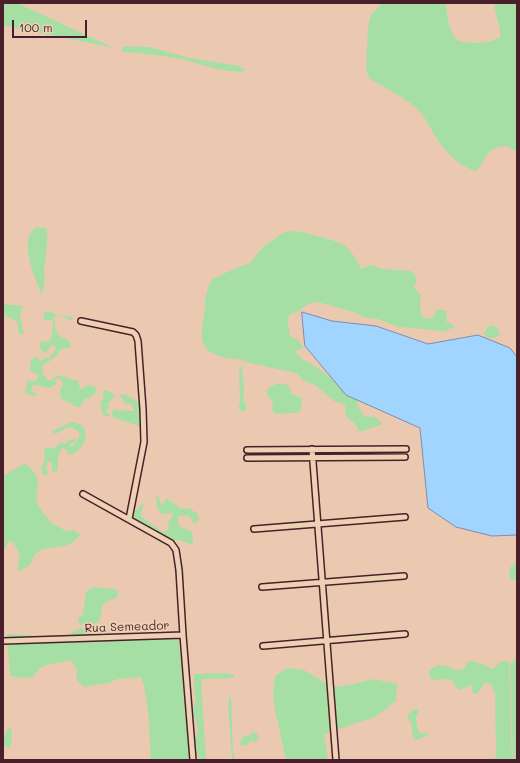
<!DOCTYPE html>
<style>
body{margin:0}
#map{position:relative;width:520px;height:763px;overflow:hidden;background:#ebc9b1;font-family:Mali,sans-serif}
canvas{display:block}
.frame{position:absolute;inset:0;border:4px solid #4a1f2b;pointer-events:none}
.scale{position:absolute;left:12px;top:20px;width:75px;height:18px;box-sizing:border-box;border:2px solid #4a1f2b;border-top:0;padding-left:5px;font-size:12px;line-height:14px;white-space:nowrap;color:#4a1f2b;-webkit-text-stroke:3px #edd1b4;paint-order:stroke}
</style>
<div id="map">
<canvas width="520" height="763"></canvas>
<div class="frame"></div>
<div class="scale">100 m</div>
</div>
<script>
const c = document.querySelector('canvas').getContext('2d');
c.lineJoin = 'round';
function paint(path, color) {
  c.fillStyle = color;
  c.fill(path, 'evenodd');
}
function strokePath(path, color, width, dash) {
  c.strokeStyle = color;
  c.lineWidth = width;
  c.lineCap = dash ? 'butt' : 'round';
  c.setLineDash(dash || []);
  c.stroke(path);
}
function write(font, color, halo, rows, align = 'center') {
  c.font = font + ' Mali,sans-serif';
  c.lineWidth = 3.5;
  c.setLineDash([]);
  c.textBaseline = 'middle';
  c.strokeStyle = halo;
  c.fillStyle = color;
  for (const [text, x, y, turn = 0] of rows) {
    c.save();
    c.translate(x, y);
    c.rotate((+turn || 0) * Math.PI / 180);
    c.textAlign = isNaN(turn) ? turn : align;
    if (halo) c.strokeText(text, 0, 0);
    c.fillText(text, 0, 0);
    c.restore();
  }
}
paint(new Path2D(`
 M3,3h14l97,45 -109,-22 -2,2z
 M382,3h64c1,14 3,28 12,38 14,2 29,4 42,-4 1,-12 -5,-22 -6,-34h23v149l-9,-6c-23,1 -19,9 -31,25 -20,-4 -35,-23 -45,-40 -5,-9 -8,-16 -16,-23 -13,-12 -32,-20 -47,-30l-3,-8 2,-44 3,-11z
 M124,46l25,1 41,11 49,8 7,5c-19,4 -50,-9 -70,-13 -17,-3 -35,-5 -52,-6l-3,-3z
 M36,227l11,1v16l-3,26 1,10 -3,15c-7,-16 -19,-44 -12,-61 1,-2 4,-4 6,-7z
 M296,231c10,2 42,9 49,15 8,6 12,15 16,23l10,-4 10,4 30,2 6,7 -3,10 7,7 -1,11 2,11 10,2 5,-10 10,2 -1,10 9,6 -11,4 -45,-4 -21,-8 -12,-1 -10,-5 -38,-11 -10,2 -9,7 -10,4 -1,10 2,11 9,5 5,7 -10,3 7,7 17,10 38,29 3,11 5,8 11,1 8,7 -23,8 -6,-9 -8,-7 -1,-11 -11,-4 -19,-16 -11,-4 -8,-8 -46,-10 -12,-4 -11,-1 -11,-3 -9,-5 -5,-10v-10l3,-21v-10l3,-11 4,-9 27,-12 11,-4 12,-15 16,-12 8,-4z
 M3,304l20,2 -3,11 4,16 -3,2 -3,-3v-9l-15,-10z
 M46,311c5,0 8,3 13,5 6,1 9,-1 14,2l-1,3 -12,-5 -6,1c1,6 1,16 6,19 5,3 9,3 11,9l-1,3c-13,0 -9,4 -16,10 -4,3 -8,5 -12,8l1,8 5,6h4l6,-5 20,6 2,8 4,-1 3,-3 8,2 2,4 -6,6 -8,3v4l-4,3c-4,0 -5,-2 -9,-4 -10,-4 -9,-4 -10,-14l3,-4 -1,-4 -3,-3 -4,2 2,3c-9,9 -11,3 -20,2l-5,1 -1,4 7,5 -5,1 -8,-3 3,-13c5,2 8,1 11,-3l-9,-7 1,-10 4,-3 3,1 2,3 4,-3 6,-1 6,-9 -2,-3c-4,0 -5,4 -7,7l-2,1 -6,-6 2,-7v2l8,-1 3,-5 1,-15 -2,-1h-6l-2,-6z
 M491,325l6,3 3,6c-3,5 -10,5 -15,2l-1,-3 4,-6z
 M239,366h2l1,2 2,22 -1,10 3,4v6l-1,1 -4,1 -3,-8 2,-1z
 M278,383l10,2 4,9 10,4 -1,10 -3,5 -22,1 -5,-4 2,-5 -1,-5 -4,-3 -1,-5 1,-4z
 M105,390l8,3 1,4 -6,7 1,4 -4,3 6,4 -4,2 -4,-1 -3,-12 4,-7 -2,-4z
 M119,394l8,1 14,9 1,23 -28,-9 -2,-4 1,-4 22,1 -4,-7h-5z
 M74,422l8,3c8,13 1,24 -11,30l-3,-1 -1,-4 -4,-2c-8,7 -3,14 -6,23l-4,2 -2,-12 -3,1 -2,4 2,8 -4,2 -3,-8c2,-6 6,-9 3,-16l1,-4h9l7,-6 4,2 3,-4 8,-2 -1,4 -4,1 -2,3h4l7,-10 -1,-4 -7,-5c-8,0 -11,6 -18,7l-2,-3c8,-3 14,-8 22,-9z
 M25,464c24,16 5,27 15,44 3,5 8,12 12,15 5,3 9,4 13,8l9,-1 6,5c-14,16 -21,9 -38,15 -14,5 -4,16 -25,21 3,-15 5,-21 -8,-31l-3,7 -3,4v-75c8,-4 13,-9 22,-12z
 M157,493l4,11 2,1c0,-5 6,-8 10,-8l-5,2 1,3 1,-1 6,4h2l2,4 9,-1 9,6 1,5 -5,5 -4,-7 -4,-2 -8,2v6l2,4 11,4 2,8v4l-2,1c-4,0 -9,-4 -12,-4 -9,0 -15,6 -22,0v-8l-23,-12 -2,-2 4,-8 6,-6 2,1 -3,8 1,4 21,15 4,-1 2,-3 -1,-7 3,-2 2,-4 -1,-2 -11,1 -4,-6 -1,-13z
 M517,561v19h-5l-3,-3 2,-11z
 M93,587l22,2 3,4 -1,5c-15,2 -15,9 -17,22l-3,3 -17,2 -2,-4 1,-4 4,-2 3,-23z
 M81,628l29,6 9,4 53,-1 7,4 10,119h-38c-2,-27 -1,-58 -10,-83l-23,2 -10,4 -24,4 -8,-8 1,-10 -6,-9c-9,3 -25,3 -32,9 -2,2 -4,5 -6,8l-12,1 -11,-2 -3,-42 23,1 10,6 31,2v-10z
 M517,657v103h-4l-3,-97 4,-2z
 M472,661l11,3 9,5 10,-8 7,1 3,98h-25l4,-2 3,1 2,-3 -1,-65 -2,-1 -2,-6 -6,-1 -4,6 -5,5h-3l-1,-9 -12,5 -5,-4 -4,-7 -17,1 -4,-2 -1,-7c2,-1 3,-3 5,-4 12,-7 22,9 32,0v-4z
 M288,668l16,2 28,17 17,-2 25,-6 23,5 -1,17 -21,16 -51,17 4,26h-42l-11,-50 -2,-17 2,-17z
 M226,673l8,2v3l-30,1 -3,1 5,80h-7l-5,-21 4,-8 -5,-20 3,-13 -2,-8v-16z
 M231,695l2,56 2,9h-3l-4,-57z
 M415,709l4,1 -3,9 2,12 2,2h7l1,2 -11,5 -4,-1 -2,-16 -4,-5 1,-4z
 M9,728l2,1 1,2 -1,14 -2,3 -6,-2v-9h3v-6z
 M253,731l5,4 1,3 -3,4 -6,-1 -3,5 -6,-1 -1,-4 5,-5 5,-1z`), '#a6dfa4');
const water = new Path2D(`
 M302,312l30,9 44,5 52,18 50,-9 32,13 7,9v178l-25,1 -36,-9 -28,-19 -8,-80 -74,-33 -41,-49z`);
paint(water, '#a1d5ff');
strokePath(water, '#7e8caa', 1);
const minor = new Path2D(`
 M81,321l52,11 3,3 2,6 5,68 1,33 -15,77
 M312,449l24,311
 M247,450l159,-1
 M247,458l158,-1
 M83,494l88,49 5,7 3,20 4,65
 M254,529l151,-12
 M262,587l142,-11
 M3,641l180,-6 10,125
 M263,646l142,-12`);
strokePath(minor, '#4a1f2b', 8);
strokePath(minor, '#edd1b4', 5);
write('12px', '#4a1f2b', '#edd1b4', [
 ["Rua Semeador",127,627,-2]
]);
</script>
